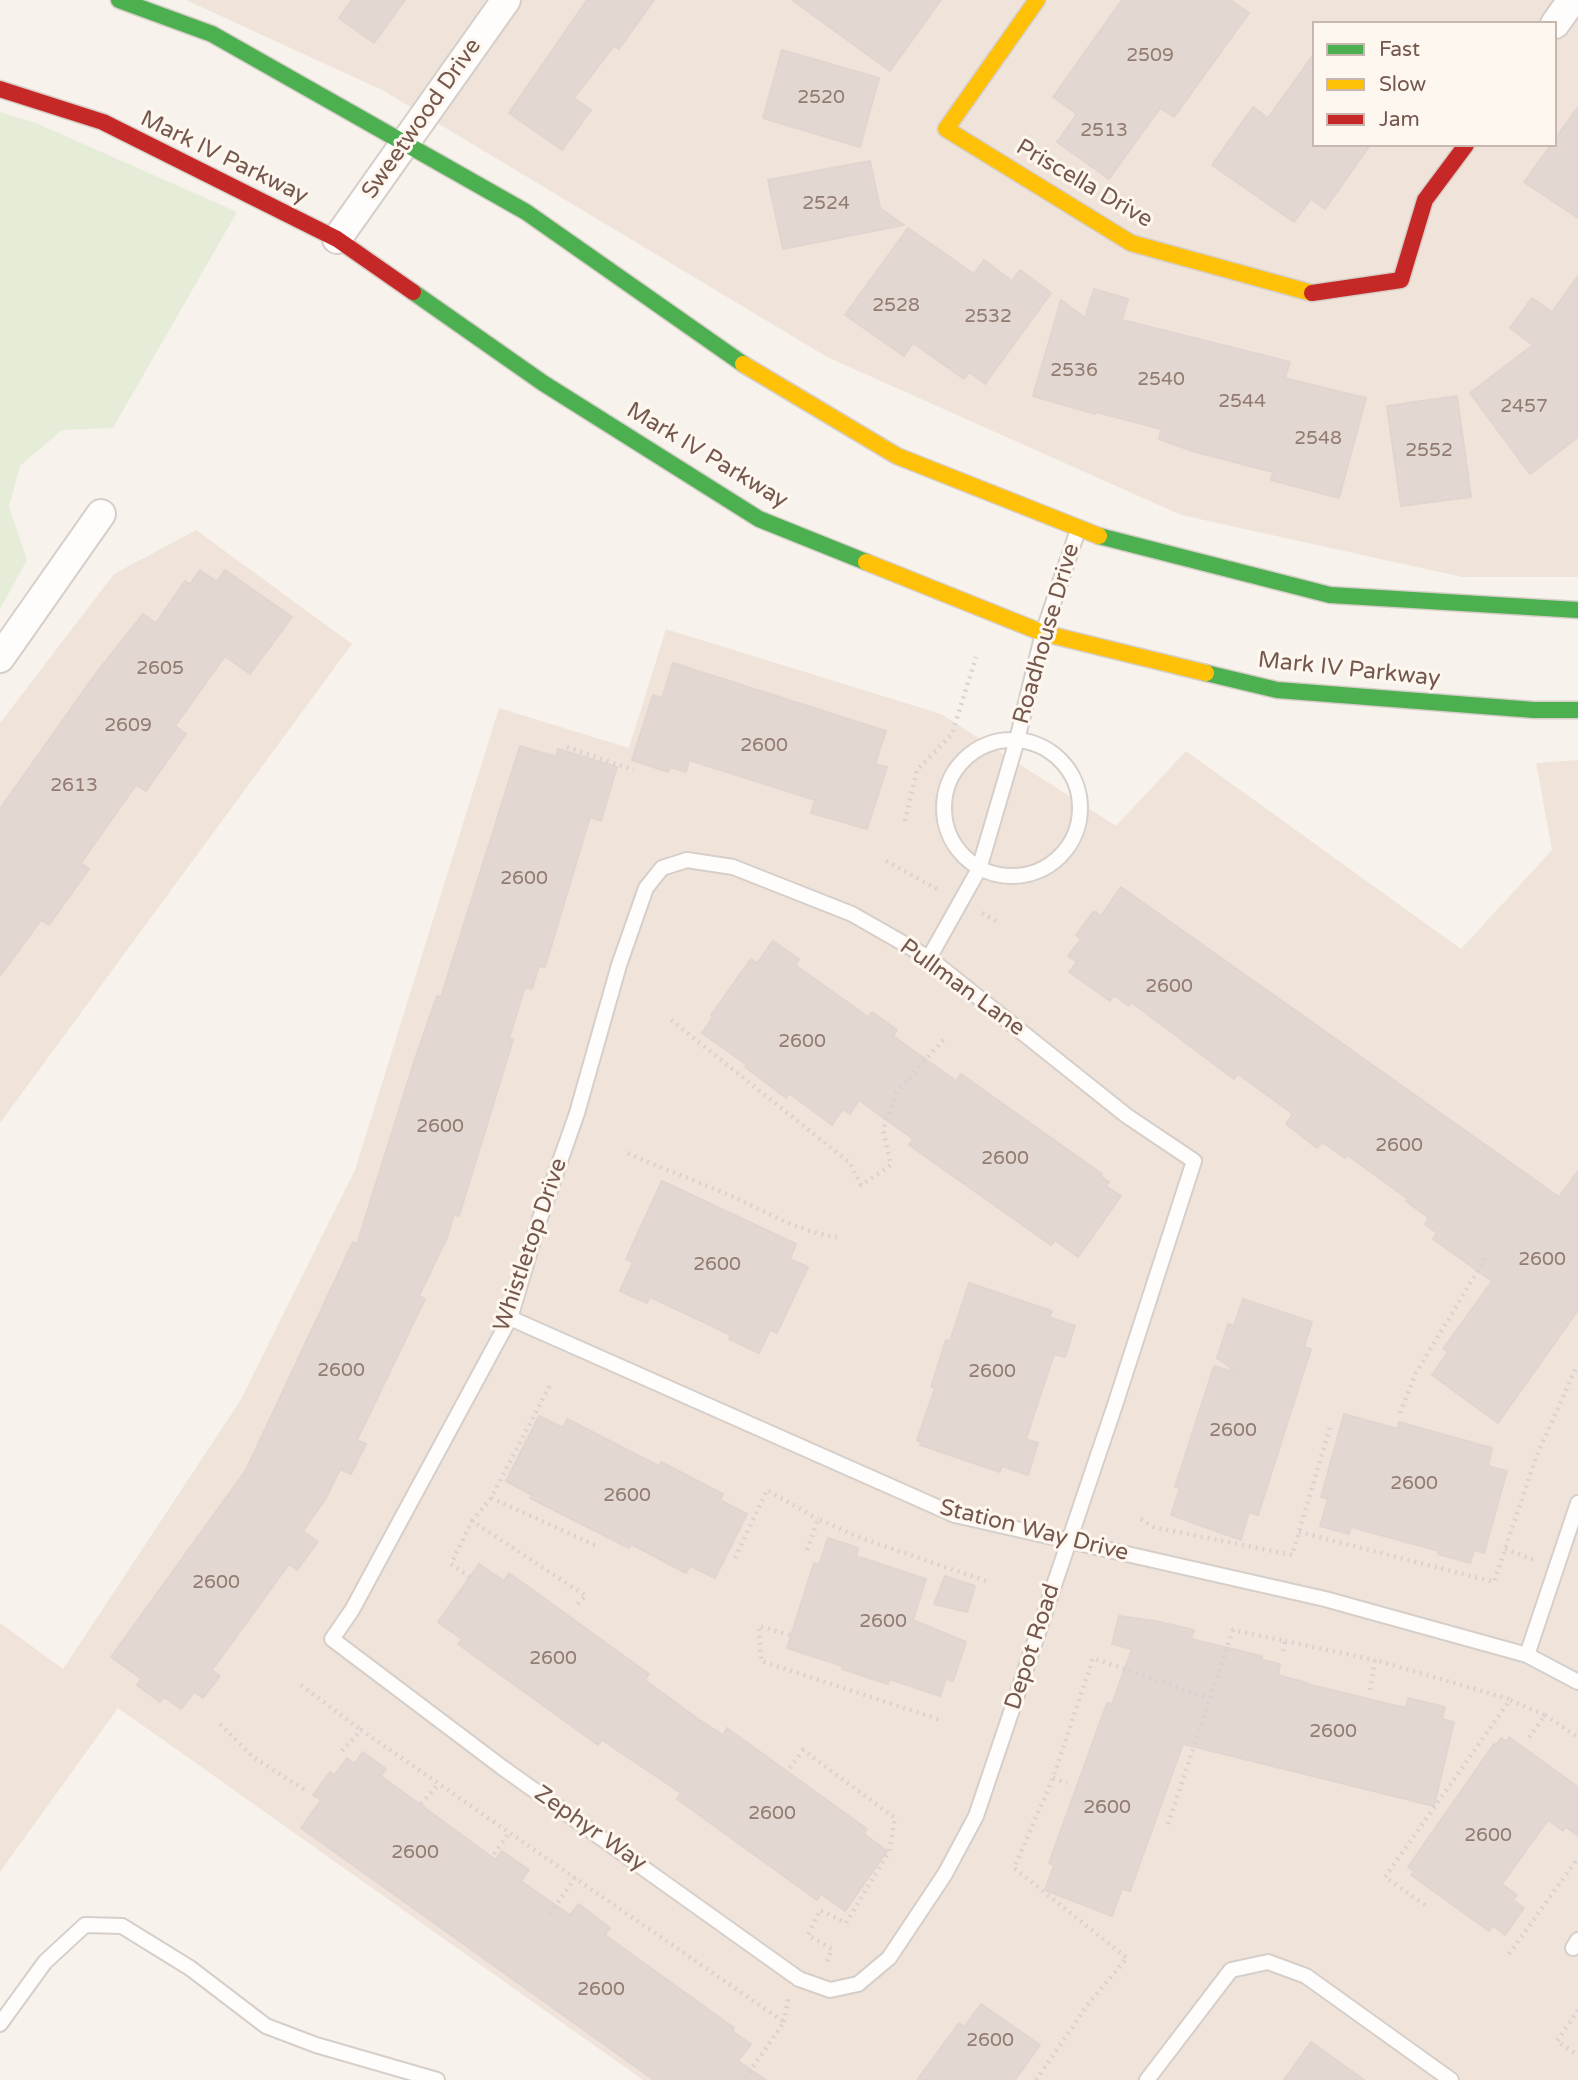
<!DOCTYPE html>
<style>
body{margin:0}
#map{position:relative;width:1578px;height:2080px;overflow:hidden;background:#f7f2ec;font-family:"Varela Round",sans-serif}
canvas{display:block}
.legend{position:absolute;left:1312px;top:21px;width:245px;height:126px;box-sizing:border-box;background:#fef7ef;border:2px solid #c7b7ae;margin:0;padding:9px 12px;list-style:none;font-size:21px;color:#75584d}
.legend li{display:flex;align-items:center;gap:14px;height:35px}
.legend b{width:35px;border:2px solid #c7b7ae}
</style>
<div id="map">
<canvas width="1578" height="2080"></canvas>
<ul class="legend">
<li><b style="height:9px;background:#4caf50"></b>Fast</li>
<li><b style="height:9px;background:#ffc107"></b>Slow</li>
<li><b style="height:9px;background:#c62828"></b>Jam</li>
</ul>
</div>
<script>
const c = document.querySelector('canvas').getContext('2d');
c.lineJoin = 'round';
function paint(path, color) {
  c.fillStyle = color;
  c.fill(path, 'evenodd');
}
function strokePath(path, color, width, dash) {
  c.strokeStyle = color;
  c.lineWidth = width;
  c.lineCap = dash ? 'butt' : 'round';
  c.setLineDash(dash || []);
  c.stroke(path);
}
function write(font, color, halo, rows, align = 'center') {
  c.font = font + ' "Varela Round",sans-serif';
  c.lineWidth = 6;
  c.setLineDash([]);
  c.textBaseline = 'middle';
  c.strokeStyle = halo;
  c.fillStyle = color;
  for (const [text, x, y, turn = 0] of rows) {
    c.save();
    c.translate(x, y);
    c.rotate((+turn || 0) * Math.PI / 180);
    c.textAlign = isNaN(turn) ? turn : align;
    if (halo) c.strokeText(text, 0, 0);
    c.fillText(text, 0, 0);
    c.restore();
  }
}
paint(new Path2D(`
 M186,0h1392v577h-116l-281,-62 -354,-158 -443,-266zM1314,23h241v122h-241z
 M196,530l156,114 -352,479v-400l114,-149z
 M666,629l275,85 175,112 70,-75 275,198 91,-99 -16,-87 42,-3v1320h-935l-525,-372 -118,164v-249l63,46 177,-268 115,-231 144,-462 130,40z`), '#f0e4da');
paint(new Path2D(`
 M0,112l36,11 201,89 -124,216 -51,2 -42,36 -11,41 18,53 -27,49z`), '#e5edd8');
const building = new Path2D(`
 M352,0h53l-31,43 -35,-25z
 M587,0h67l-35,49 -5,-3 -40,52 17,12 -29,40 -53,-37z
 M792,0h149l-51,71z
 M1122,0h108l19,13 -75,104 -14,-9 -51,71 -52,-37 20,-28 -24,-17z
 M782,50l97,28 -19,69 -97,-29z
 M1314,54v91h56l-45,64 -14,-10 -17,23 -82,-57 41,-58 15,11z
 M1578,107v111l-54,-36 27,-37h4v-6z
 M870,161l10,47 24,17 -121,24 -15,-69z
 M908,228l66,46 10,-14 28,21 8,-11 31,23 -66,91 -16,-12 -5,7 -51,-36 -9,13 -59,-41z
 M1578,276v161l-48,37 -60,-81 63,-48 -23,-17 22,-30 20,14z
 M1094,289l34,10 -6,21 168,42 -5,16 81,20 -27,100 -68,-18 2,-8 -78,-20 -36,-13 2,-10 -65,-17 -1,2 -62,-18 28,-96 24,18z
 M1457,396l14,101 -70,9 -14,-100z
 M200,570l17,12 8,-12 67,47 -42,57 -25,-18 -50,70 11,8 -40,57 -10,-6 -55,78 8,6 -40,56 -8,-5 -41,56v-167l94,-133 49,-62 13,9 29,-42 5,3z
 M673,663l213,68 -11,33 12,3 -20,62 -56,-16 4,-13 -126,-40 -3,12 -16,-5 -2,5 -36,-12 21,-65 9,3z
 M520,746l36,11 2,-8 59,18 -16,54 -11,-4 -45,150 -6,-1 -7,23 -7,-2 -16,52 4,1 -54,176 -5,-2 -6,21 -29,61 6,3 -68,141 9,4 -15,30 -11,-5 -14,29 -23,33 15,11 -21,28 -8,-6 -77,106 8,6 -17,22 -9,-6 -13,17 -17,-12 -4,5 -23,-17 5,-6 -31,-22 135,-187 107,-228 4,2 58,-185 22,-63 4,1z
 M1121,887l438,310 19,-26v139l-80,113 -66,-48 16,-23 -5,-3 49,-68 -59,-42 4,-6 -12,-9 4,-6 -23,-17 2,-2 -61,-44 -2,3 -23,-16 -5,6 -31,-24 7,-10 -55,-40 -4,5 -103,-77 -2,4 -15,-11 -4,6 -41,-29 8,-10 -9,-6 13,-17 -5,-4 18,-24 7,5z
 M773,941l26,18 -4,6 73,52 4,-5 25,18 -4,6 63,45 5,-7 141,100 -2,2 9,6 -3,4 15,10 -43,61 -23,-17 -4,5 -142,-100 4,-6 -54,-39 -9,14 -7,-5 -11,16 -43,-32 -3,5 -41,-31 2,-2 -45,-32 11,-16 -2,-2 40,-56 6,4z
 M662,1181l134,63 -6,15 18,8 -31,66 -7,-3 -11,23 -30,-14 2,-4 -81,-38 -3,6 -27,-12 13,-29 -7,-3z
 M969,1283l83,28 -3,6 26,9 -10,31 -11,-3 -28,85 12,4 -10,32 -26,-9 -2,6 -80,-27 1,-3 -4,-2 18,-52 -4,-1 15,-47 4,1z
 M1243,1299l69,23 -8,25 7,2 -53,166 -9,-3 -8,28 -70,-25 9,-27 -5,-1 39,-121 24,7 -21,-15 11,-34 6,2z
 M1344,1414l54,15 1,-7 93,26 -4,18 19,5 -23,82 -10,-3 -4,13 -32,-9 1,-3 -88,-24 -2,7 -29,-8 8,-27 -7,-2z
 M539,1416l24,12 4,-9 92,47 2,-4 62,32 -3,6 27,14 -32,64 -25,-12 -4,7 -55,-29 -2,4 -99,-50 2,-3 -26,-14z
 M828,1538l30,10 -2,8 70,23 -13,41 53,22 -13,39 -7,-2 -6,17 -51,-17 -1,5 -46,-15 1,-3 -56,-18 27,-85 5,2z
 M479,1564l25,17 5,-8 140,101 -4,6 53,39 25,16 4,-7 140,101 -3,5 23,17 -42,60 -24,-17 -4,6 -140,-101 4,-6 -79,-53 -4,5 -140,-101 4,-5 -24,-17z
 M945,1576l30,10 -8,26 -33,-8z
 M1119,1616l36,5 39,9 -3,9 71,17v4l18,4 -2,11 29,8v1l99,24 2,-10 37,9 -3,12 12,3 -20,84 -251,-62 -53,147 -8,-2 -10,27 -67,-26 9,-25 -5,-2 58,-160 5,1 20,-55 -20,-5z
 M1509,1737l69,50v49l-12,-9 -3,4 -15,-11 -46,64 15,11 -4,5 11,8 -19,27 -12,-10 -4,6 -78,-56 3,-4 -6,-4 86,-123 2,1 5,-7 5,3z
 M363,1752l23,17 -5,7 115,84 6,-9 27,19 -8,11 49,34 9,-11 31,24 -5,7 129,93 -2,3 19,13 -13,17 28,19h-112l-353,-252 20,-28 -8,-5 17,-23 5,3 12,-17 7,6z
 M981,2004l59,41 -25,35h-98l42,-57 5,4z
 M1311,2042l53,38h-80z`);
paint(building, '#e2d8d1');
strokePath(building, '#e0d5cf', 2);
const lane = new Path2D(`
 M944 808a68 68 0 1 1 136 0a68 68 0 1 1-136 0Z
 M687,860l46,7 119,47 77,44 198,158 67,45 -79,244 -139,411 -31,58 -56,84 -31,26 -28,6 -31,-11 -296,-211 -171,-129 20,-29 158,-292 28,-94 39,-111 42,-148 27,-77 16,-20z
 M929,958l50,-89 38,-129 26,-107 35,-103
 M510,1318l445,197 370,84 202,56 51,27
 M1527,1655l51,-152
 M1573,1948l5,-8
 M0,2024l45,-62 40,-37 37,1 68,42 76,58 50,19 121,35
 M1147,2080l84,-110 37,-8 38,14 145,104`);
const street = new Path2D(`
 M1555,24l17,-24
 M337,239l169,-239
 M0,658l101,-144`);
const fast = new Path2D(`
 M119,0l93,34 314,178 217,152
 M413,292l130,91 216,136 107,43
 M1099,536l231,59 248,15
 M1206,673l71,17 257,20h44`);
const slow = new Path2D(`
 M1037,0l-91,129 185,114 181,50
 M743,364l154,92 202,80
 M866,562l177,71 163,40`);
const jam = new Path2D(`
 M0,89l103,33 234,117 76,53
 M1312,293l89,-13 24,-80 41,-55`);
strokePath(lane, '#d6cec9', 18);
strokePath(street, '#d6cec9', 32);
strokePath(fast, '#d7cec8', 19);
strokePath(slow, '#d7cec8', 19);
strokePath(jam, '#d7cec8', 19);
strokePath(new Path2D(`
 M567,747l67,23
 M905,821l12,-51 35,-36 24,-77
 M886,861l55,30
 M982,913l14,8
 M671,1020l179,143 11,22 30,-20 -8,-35 13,-37 49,-55
 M628,1153c29,14 59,24 89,37 41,16 76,41 120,47
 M1400,1413l16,-40 70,-116
 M491,1498l108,49
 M1141,1519l12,8 139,28 39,-131
 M472,1521l19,-23 59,-113
 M1299,1532l195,50 42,-125 40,-89
 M1505,1549l29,11
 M807,1550l11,-31 40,18 131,45
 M735,1558l32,-68 51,29
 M470,1577l-19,-13 21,-43 114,75 -11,11
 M790,1635l-31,-9 2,35 180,59
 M1285,1641l90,19
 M301,1685l60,45
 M1370,1690l5,-30 134,39
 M1545,1715l33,22
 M220,1724l33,33 52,33
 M342,1751l19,-21 214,148
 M790,1768l13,-18 92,68 -6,34 -43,71 -26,-13 -12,25 24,14 -6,15
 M1053,1778l14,5
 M421,1804l17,-19
 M1168,1824l65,-194 52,11 -2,12
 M494,1854l16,-22
 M1425,1905l-40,-28 125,-177 35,15 -17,24
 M550,1914l25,-36 209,144 -40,58
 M1509,1954l69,-96
 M1578,2010l-21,31 21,14
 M784,2022l4,-23
 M1036,2080l53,-77 38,-45 -113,-90 39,-90 40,-120 115,40`), '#dad2cf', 4.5, [2, 5]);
strokePath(lane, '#fefdfc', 14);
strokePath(street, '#fefdfc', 28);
strokePath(fast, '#4caf50', 16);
strokePath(slow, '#ffc107', 16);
strokePath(jam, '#c62828', 16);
write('19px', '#927b71', null, [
 ["2509",1150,56],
 ["2520",821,98],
 ["2513",1104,131],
 ["2524",826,204],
 ["2528",896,306],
 ["2532",988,317],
 ["2536",1074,371],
 ["2540",1161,380],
 ["2544",1242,402],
 ["2457",1524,407],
 ["2548",1318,439],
 ["2552",1429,451],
 ["2605",160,669],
 ["2609",128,726],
 ["2600",764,746],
 ["2613",74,786],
 ["2600",524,879],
 ["2600",1169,987],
 ["2600",802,1042],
 ["2600",440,1127],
 ["2600",1399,1146],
 ["2600",1005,1159],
 ["2600",1542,1260],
 ["2600",717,1265],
 ["2600",341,1371],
 ["2600",992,1372],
 ["2600",1233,1431],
 ["2600",1414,1484],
 ["2600",627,1496],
 ["2600",216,1583],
 ["2600",883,1622],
 ["2600",553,1659],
 ["2600",1333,1732],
 ["2600",1107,1808],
 ["2600",772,1814],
 ["2600",1488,1836],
 ["2600",415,1853],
 ["2600",601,1990],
 ["2600",990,2041]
]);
write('23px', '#75584d', '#fef7ef', [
 ["Sweetwood Drive",422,119,-55],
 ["Mark IV Parkway",224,158,26],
 ["Priscella Drive",1084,184,30],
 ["Mark IV Parkway",707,456,31],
 ["Roadhouse Drive",1047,634,-74],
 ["Mark IV Parkway",1349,670,6],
 ["Pullman Lane",962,988,36],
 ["Whistletop Drive",531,1245,-71],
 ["Station Way Drive",1034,1531,14],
 ["Depot Road",1033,1647,-72],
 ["Zephyr Way",590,1829,35]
]);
</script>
